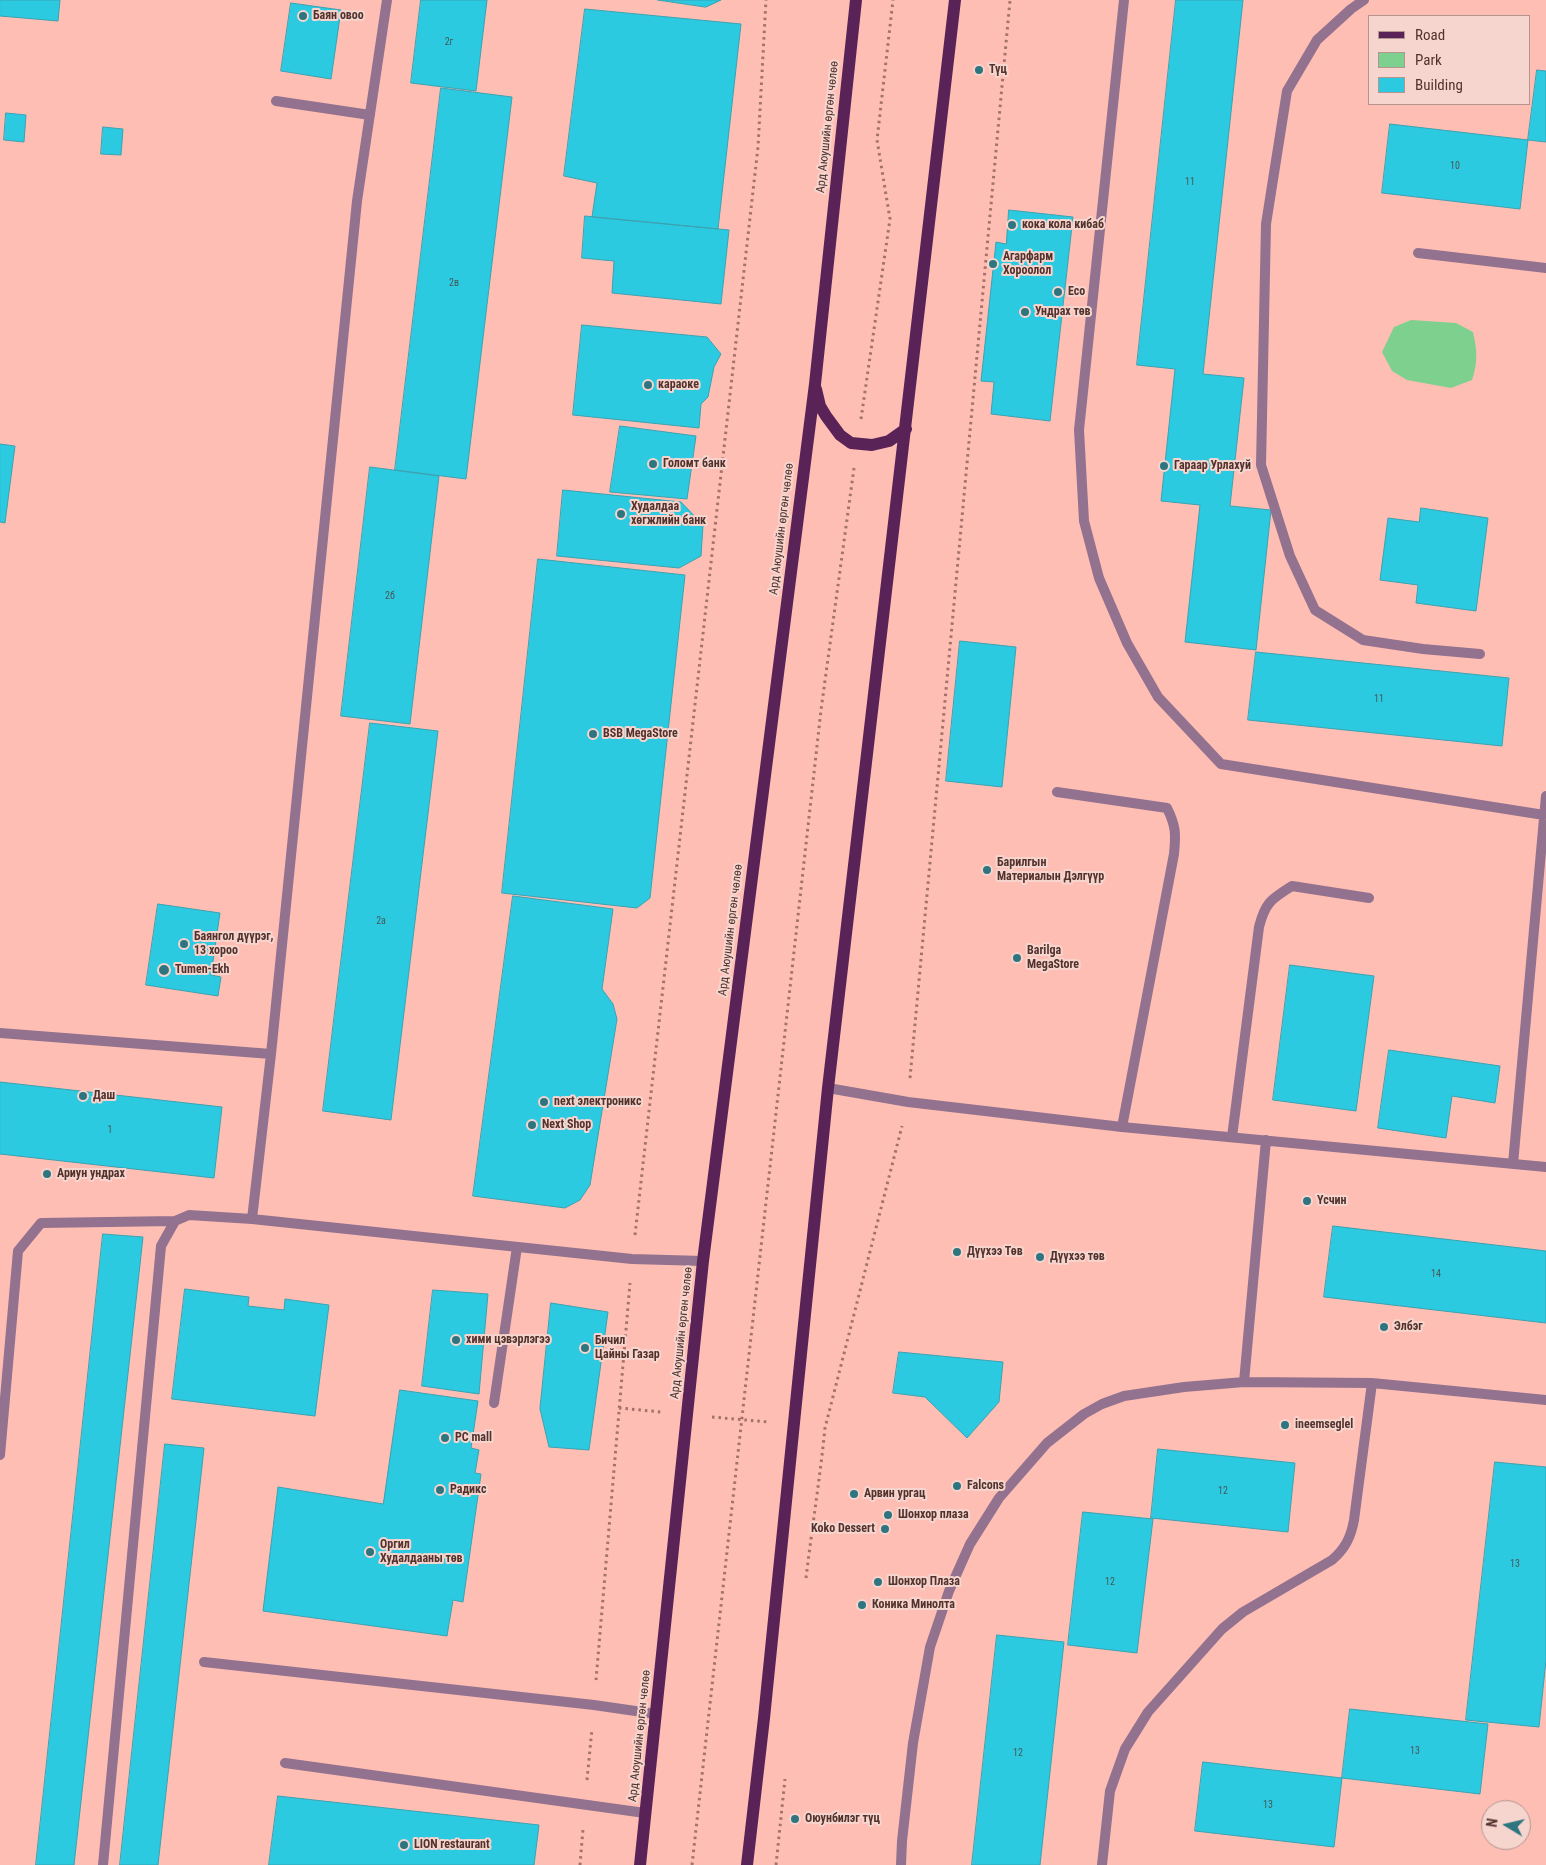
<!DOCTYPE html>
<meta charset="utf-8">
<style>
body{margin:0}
#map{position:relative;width:1546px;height:1865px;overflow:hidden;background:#ffbeb3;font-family:"Roboto Condensed",sans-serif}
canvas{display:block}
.legend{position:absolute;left:1368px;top:15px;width:162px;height:90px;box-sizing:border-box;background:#f6d5cf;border:1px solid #b4948e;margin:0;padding:6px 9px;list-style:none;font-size:15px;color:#52322d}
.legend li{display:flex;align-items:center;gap:10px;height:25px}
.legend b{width:25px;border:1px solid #b4948e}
.north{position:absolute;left:1481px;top:1800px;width:50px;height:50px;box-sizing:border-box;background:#f6d5cf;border:1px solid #b4948e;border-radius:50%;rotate:279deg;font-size:14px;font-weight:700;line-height:20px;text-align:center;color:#52322d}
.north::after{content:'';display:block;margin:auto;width:18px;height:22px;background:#2e7580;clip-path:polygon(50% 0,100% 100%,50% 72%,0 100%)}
</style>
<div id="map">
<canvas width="1546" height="1865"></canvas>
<ul class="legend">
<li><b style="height:6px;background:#5a2357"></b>Road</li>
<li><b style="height:14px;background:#7ed08f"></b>Park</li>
<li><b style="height:14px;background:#2ccae0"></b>Building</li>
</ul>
<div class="north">N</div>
</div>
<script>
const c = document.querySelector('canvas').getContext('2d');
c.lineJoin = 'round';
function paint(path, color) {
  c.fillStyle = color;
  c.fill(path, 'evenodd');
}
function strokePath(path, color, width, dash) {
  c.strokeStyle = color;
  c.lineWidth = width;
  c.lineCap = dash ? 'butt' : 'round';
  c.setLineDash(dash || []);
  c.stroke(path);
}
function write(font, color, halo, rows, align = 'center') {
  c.font = font + ' "Roboto Condensed",sans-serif';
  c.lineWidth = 4;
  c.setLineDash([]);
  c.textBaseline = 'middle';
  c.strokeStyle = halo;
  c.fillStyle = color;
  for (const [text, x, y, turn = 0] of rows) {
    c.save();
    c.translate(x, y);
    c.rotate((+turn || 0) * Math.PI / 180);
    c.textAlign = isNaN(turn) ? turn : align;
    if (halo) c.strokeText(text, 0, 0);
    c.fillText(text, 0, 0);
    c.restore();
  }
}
paint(new Path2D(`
 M1411,320l45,3 17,9c4,17 5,30 -1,48l-21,8 -44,-8 -15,-9 -10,-19 12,-25z`), '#7ed08f');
const building = new Path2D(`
 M0,0h60l-2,21 -58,-5z
 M421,0h66l-11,91 -65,-8z
 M658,0h63l-15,7z
 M1176,0h67l-40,374 41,4 -14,128 41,4 -15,140 -71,-8 15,-137 -39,-4 14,-132 -38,-4z
 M291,3l50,7 -10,69 -50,-8z
 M585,9l156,15 -23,205 -126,-12 5,-34 -33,-7z
 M1537,70l9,1v71l-18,-2z
 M441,88l71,9 -46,382 -71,-9z
 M6,113l20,2 -2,27 -20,-2z
 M1390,124l138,16 -8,69 -138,-16z
 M103,127l20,2 -2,26 -20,-1z
 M1009,210l64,7 -23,204 -59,-7 3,-32 -13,-1 15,-139 10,2z
 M585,216l144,14 -8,74 -109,-11 2,-32 -32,-3z
 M582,325l125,12 14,17 -7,13 -6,30 -7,7 -2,24 -126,-13z
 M620,426l76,10 -9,63 -77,-7z
 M0,444l15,2 -10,77 -5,-1z
 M370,467l69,9 -29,248 -69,-8z
 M563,490l118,12 22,23 -2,31 -22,12 -122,-12z
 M1421,508l67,10 -12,93 -60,-8 2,-18 -38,-5 8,-62 31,4z
 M538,559l147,16 -35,323 -13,10 -135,-15z
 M960,641l56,6 -14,140 -56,-6z
 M1256,652l253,26 -7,68 -254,-26z
 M370,723l68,8 -47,389 -68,-9z
 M513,896l100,13 -11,80 11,15 4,15 -27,166 -10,15 -15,8 -92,-12z
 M158,904l62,9 -9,62 10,2 -3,19 -72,-11z
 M1290,965l84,11 -18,135 -83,-11z
 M1389,1050l111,16 -5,37 -43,-7 -6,42 -68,-10z
 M0,1082l222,25 -8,71 -214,-24z
 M1333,1226l213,25v72l-222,-26z
 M103,1234l40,3 -69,628h-38z
 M185,1289l64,8 -1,9 36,4 1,-11 44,6 -14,111 -143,-17z
 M433,1290l55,4 -9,100 -57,-8z
 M551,1303l57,9 -19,138 -40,-3 -9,-38z
 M899,1352l104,10 -4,40 -32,36 -42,-41 -32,-4z
 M400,1390l78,11 -7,47 8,2 -4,23 6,1 -18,128 -10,-2 -6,36 -184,-25 15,-124 105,17z
 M165,1444l39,4 -46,417h-38z
 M1158,1449l137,14 -7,69 -137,-14z
 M1495,1462l51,5v193l-7,67 -73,-7z
 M1083,1512l70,7 -16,134 -69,-8z
 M997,1635l67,7 -24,223h-68z
 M1350,1709l138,15 -8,70 -138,-16z
 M1203,1762l139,16 -8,69 -139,-16z
 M278,1796l261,29 -5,40h-265z`);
paint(building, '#2ccae0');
strokePath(building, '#3aa2b2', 1);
strokePath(new Path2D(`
 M861,419l29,-200 -13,-79 16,-140
 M910,1078l100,-1078
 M635,1235l123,-1088 8,-147
 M619,1408l42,4
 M712,1417l56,5
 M806,1578c6,-50 14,-100 19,-150l77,-302
 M596,1680l34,-397
 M587,1780l5,-51
 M580,1865l3,-36
 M692,1865l129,-1155 33,-242
 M776,1865l9,-86`), '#a2726b', 3, [2.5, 4]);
strokePath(new Path2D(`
 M276,101l94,14
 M1057,792l110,16c9,18 9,26 7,46l-52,273
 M0,1033l271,21 -19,165 380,40 71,2
 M271,1054l86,-853 30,-201
 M1232,1137l27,-210c6,-24 12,-28 33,-41l77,12
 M494,1403l23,-156
 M0,1455l18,-204 23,-28 134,-2
 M204,1662l390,43 62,9
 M285,1763l360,50
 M103,1865l58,-619 14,-25 14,-6 63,4`), '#92728f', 10);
strokePath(new Path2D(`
 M1124,0l-45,430 5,91 15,57 28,65 31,54 63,67 323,51
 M1364,0l-13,9 -34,31 -30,51 -21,133 -5,241 29,91 25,54 48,30 60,9 57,5
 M1418,253l128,15
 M828,1088l80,14 214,25 424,40
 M1513,1164l33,-368
 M1244,1382l22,-242
 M901,1865l1,-24 11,-98 17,-96 19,-56 21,-47 29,-46 48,-55 37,-29 18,-10 22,-8 60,-9 60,-5 128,1 174,17
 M1102,1865l8,-74 15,-42 23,-37 74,-83 21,-17 89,-52c13,-11 19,-23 22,-40l18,-137`), '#92728f', 10);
strokePath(new Path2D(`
 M816,389l4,17 6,10 14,19 11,8 21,2 17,-4 17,-12
 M640,1865l63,-604 112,-877 41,-384
 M747,1865l17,-147 64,-630 127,-1088`), '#5a2357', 12);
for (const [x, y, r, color] of [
 [303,16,5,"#2e7580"],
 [979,70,5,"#2e7580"],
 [1012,225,5,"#2e7580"],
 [993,264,5,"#2e7580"],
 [1058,292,5,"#2e7580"],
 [1025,312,5,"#2e7580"],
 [648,385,5,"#2e7580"],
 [653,464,5,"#2e7580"],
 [1164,466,5,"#2e7580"],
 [621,514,5,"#2e7580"],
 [593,734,5,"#2e7580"],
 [987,870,5,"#2e7580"],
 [184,944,5,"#2e7580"],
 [1017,958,5,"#2e7580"],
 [164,970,6,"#2e7580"],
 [83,1096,5,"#2e7580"],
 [544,1102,5,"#2e7580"],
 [532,1125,5,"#2e7580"],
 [47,1174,5,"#2e7580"],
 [1307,1201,5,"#2e7580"],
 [957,1252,5,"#2e7580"],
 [1040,1257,5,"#2e7580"],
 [1384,1327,5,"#2e7580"],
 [456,1340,5,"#2e7580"],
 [585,1348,5,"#2e7580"],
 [1285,1425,5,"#2e7580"],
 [445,1438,5,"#2e7580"],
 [957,1486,5,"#2e7580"],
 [440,1490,5,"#2e7580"],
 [854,1494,5,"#2e7580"],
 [888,1515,5,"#2e7580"],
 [885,1529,5,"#2e7580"],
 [370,1552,5,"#2e7580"],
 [878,1582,5,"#2e7580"],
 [862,1605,5,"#2e7580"],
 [795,1819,5,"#2e7580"],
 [404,1845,5,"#2e7580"]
]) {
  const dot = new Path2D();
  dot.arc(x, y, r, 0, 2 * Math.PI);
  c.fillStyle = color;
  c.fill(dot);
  strokePath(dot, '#f6d5cf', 2);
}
write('10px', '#48585a', null, [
 ["2г",449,42],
 ["10",1455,166],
 ["11",1190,182],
 ["2в",454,283],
 ["2б",390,596],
 ["11",1379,699],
 ["2а",381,921],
 ["1",110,1130],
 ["14",1436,1274],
 ["12",1223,1491],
 ["13",1515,1564],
 ["12",1110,1582],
 ["13",1415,1751],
 ["12",1018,1753],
 ["13",1268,1805]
]);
write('bold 12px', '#52322d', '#f6d5cf', [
 ["Баян овоо",313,16],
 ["Түц",989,70],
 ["кока кола кибаб",1022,225],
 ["Агарфарм",1003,257],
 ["Хороолол",1003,271],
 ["Eco",1068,292],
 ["Ундрах төв",1035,312],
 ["караоке",658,385],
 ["Голомт банк",663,464],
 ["Гараар Урлахуй",1174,466],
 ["Худалдаа",631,507],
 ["хөгжлийн банк",631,521],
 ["BSB MegaStore",603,734],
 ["Барилгын",997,863],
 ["Материалын Дэлгүүр",997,877],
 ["Баянгол дүүрэг,",194,937],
 ["13 хороо",194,951],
 ["Barilga",1027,951],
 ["MegaStore",1027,965],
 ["Tumen-Ekh",175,970],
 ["Даш",93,1096],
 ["next электроникс",554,1102],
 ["Next Shop",542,1125],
 ["Ариун ундрах",57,1174],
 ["Үсчин",1317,1201],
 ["Дүүхээ Төв",967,1252],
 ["Дүүхээ төв",1050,1257],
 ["Элбэг",1394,1327],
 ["хими цэвэрлэгээ",466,1340],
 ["Бичил",595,1341],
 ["Цайны Газар",595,1355],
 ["ineemseglel",1295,1425],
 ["PC mall",455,1438],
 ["Falcons",967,1486],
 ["Радикс",450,1490],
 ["Арвин ургац",864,1494],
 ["Шонхор плаза",898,1515],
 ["Koko Dessert",875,1529,"right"],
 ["Оргил",380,1545],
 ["Худалдааны төв",380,1559],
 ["Шонхор Плаза",888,1582],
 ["Коника Минолта",872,1605],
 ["Оюунбилэг түц",805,1819],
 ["LION restaurant",414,1845]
], 'left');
write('12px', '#52322d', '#f6d5cf', [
 ["Ард Аюушийн өргөн чөлөө",828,127,-84],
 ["Ард Аюушийн өргөн чөлөө",782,529,-83],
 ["Ард Аюушийн өргөн чөлөө",731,930,-83],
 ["Ард Аюушийн өргөн чөлөө",682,1333,-84],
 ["Ард Аюушийн өргөн чөлөө",640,1736,-84]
]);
</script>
